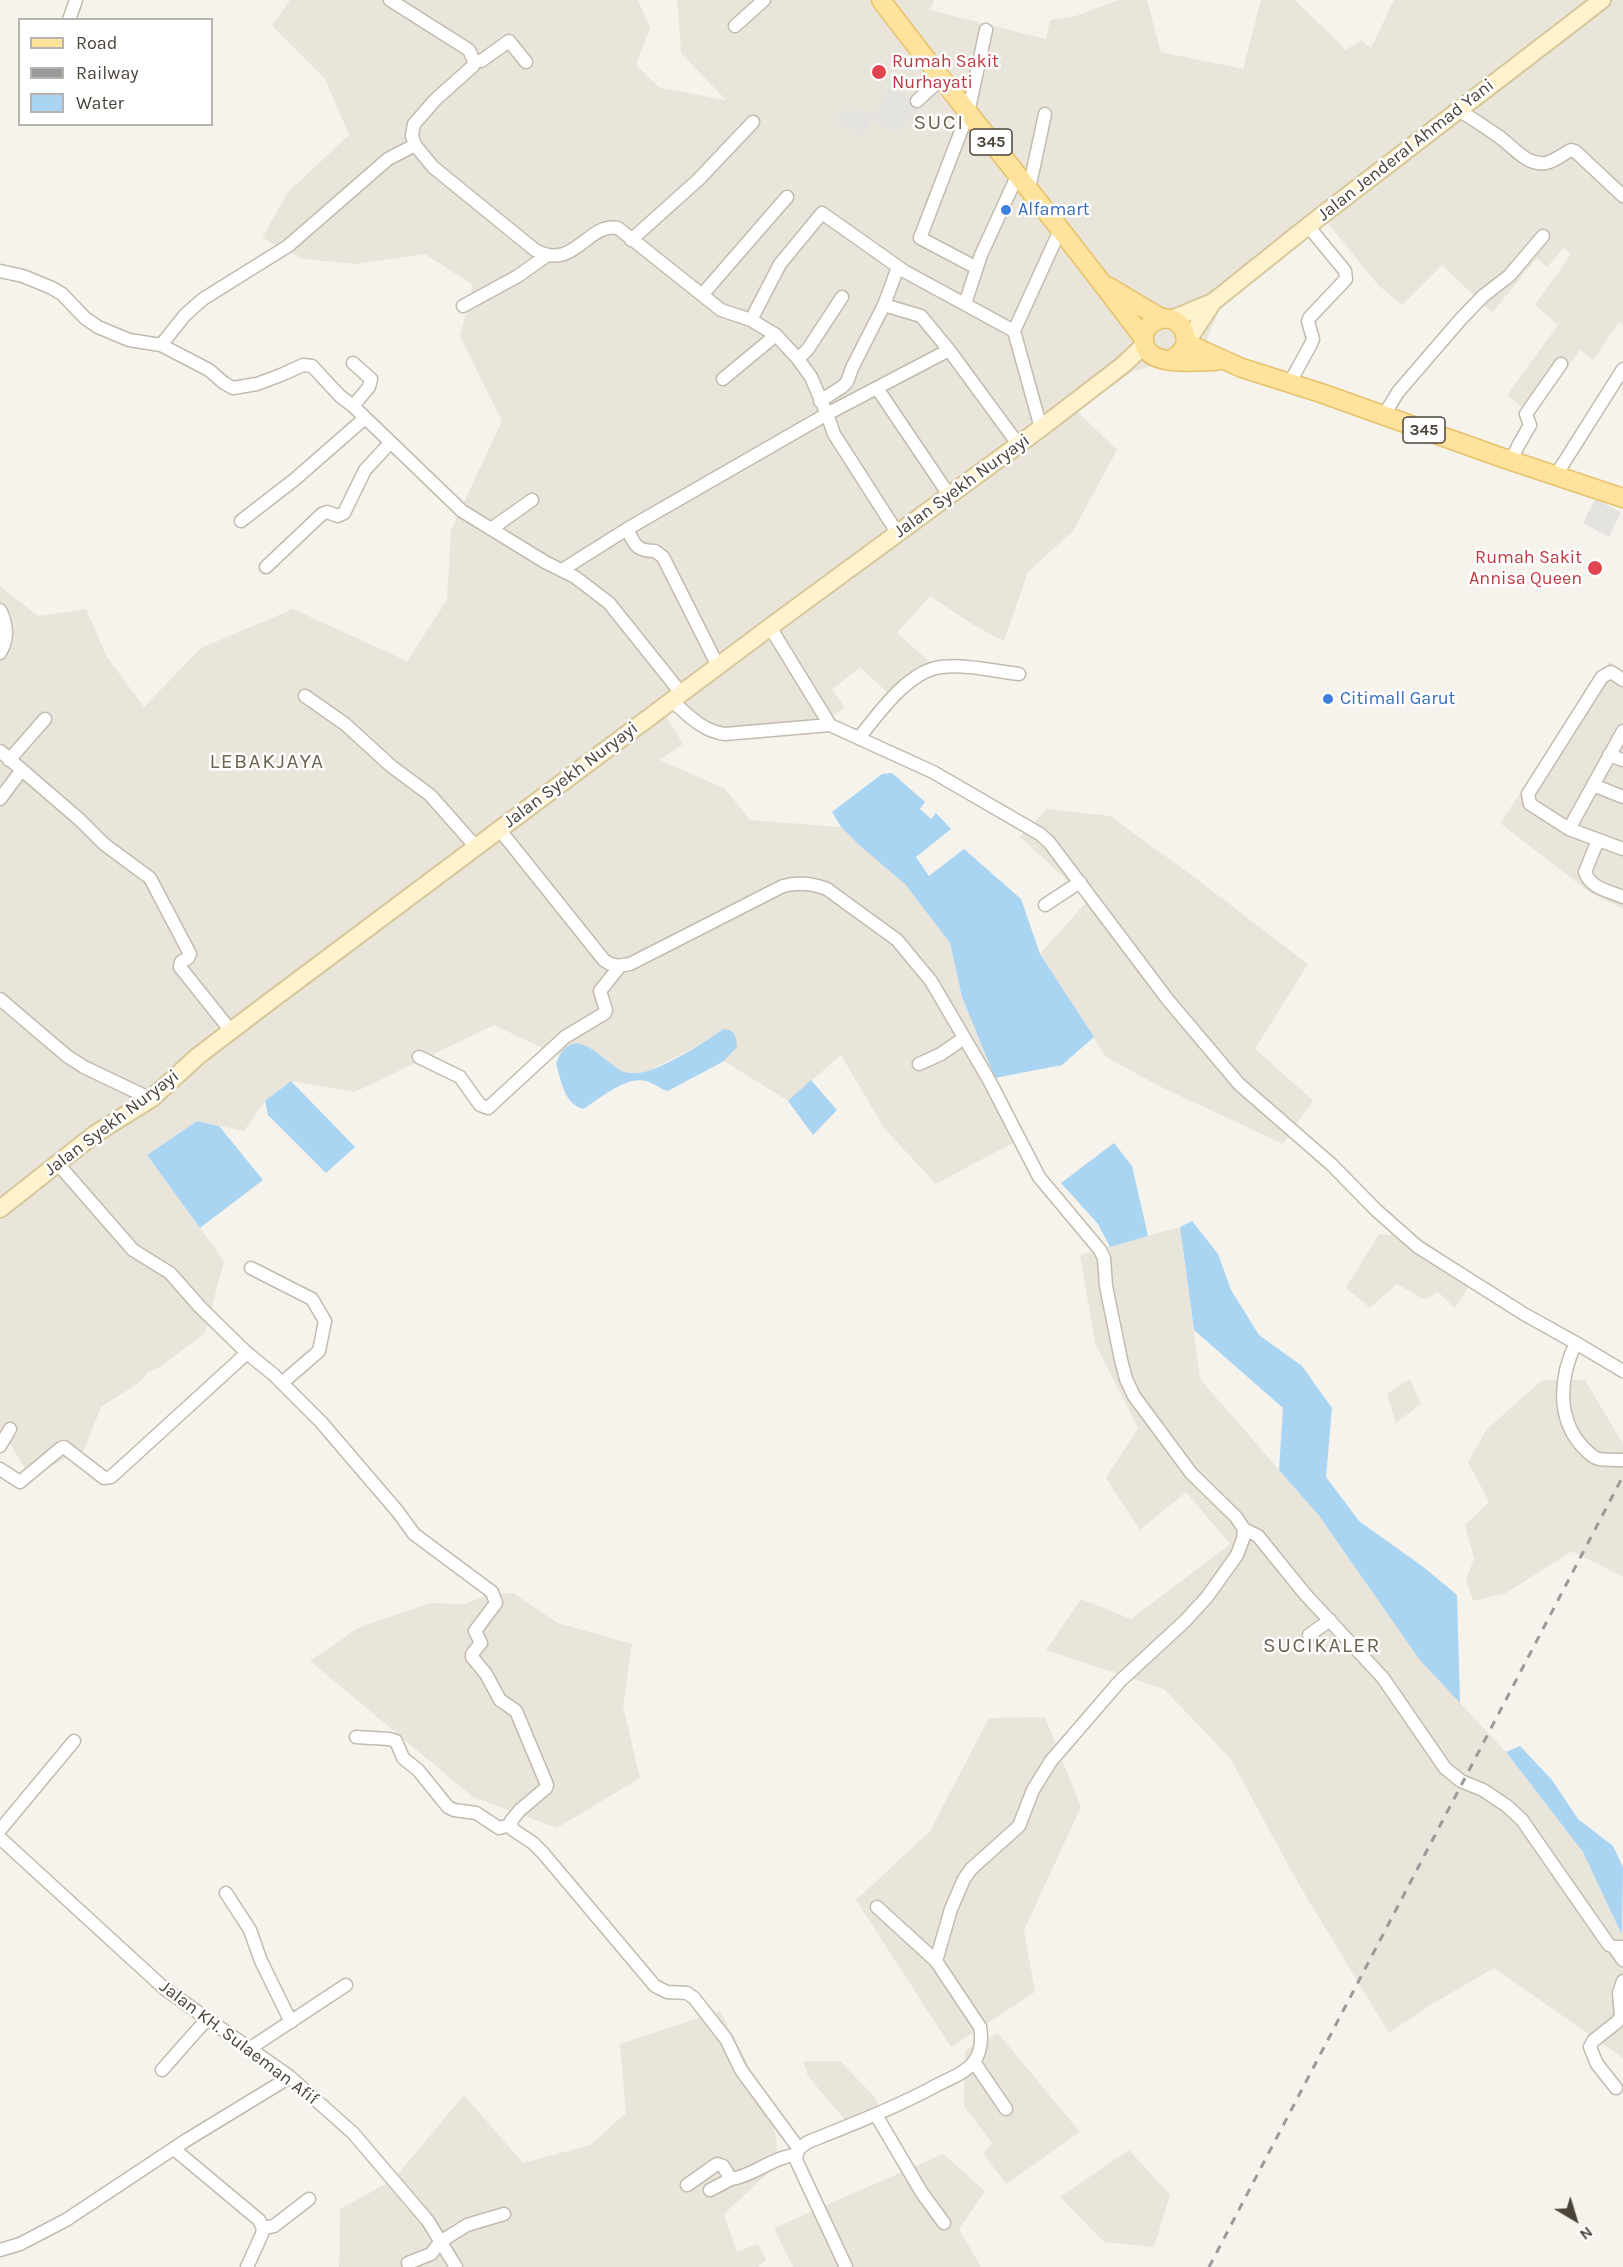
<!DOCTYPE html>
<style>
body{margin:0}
#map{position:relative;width:1623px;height:2267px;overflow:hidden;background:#f6f3ec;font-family:Karla,sans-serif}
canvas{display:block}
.legend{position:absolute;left:18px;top:18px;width:195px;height:108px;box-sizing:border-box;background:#fff;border:2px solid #b7b4b0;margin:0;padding:8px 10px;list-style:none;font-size:18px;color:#4b4439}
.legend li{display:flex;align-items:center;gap:12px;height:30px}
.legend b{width:30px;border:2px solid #b7b4b0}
.north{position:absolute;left:1545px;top:2189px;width:60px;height:60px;-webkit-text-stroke:4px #fff;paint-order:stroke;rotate:142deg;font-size:16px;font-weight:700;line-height:24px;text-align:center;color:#4b4439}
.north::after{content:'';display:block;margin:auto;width:21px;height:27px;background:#4b4439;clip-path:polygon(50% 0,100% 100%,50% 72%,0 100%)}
</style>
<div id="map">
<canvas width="1623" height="2267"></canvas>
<ul class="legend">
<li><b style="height:8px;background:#ffe39c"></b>Road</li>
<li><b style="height:8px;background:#9a9a9a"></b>Railway</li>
<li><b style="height:16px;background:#a9d4f2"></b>Water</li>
</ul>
<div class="north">N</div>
</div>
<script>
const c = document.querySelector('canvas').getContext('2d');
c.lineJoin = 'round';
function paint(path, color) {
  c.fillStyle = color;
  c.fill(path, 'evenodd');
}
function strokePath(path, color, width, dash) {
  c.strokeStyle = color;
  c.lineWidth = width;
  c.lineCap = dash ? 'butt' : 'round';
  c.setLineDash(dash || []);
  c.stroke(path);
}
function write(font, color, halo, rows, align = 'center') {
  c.font = font + ' Karla,sans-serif';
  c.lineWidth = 5;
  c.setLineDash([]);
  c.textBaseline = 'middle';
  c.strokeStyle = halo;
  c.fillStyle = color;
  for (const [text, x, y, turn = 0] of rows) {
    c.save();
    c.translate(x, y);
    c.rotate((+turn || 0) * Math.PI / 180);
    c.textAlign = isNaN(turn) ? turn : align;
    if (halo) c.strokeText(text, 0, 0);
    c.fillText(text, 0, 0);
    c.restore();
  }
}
paint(new Path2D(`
 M290,0h348l12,28 -14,37 24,23 66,12 -45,-47 -4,-53h257l-4,10 116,29 4,-19 26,-4 42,-16h29l14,52 82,17 18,-69h34l51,50 15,-10 10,8 23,-48h229v325l-4,-3 -26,38 -13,-10 -48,65 -25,-20 51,-70 -23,-20 36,-51 -7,-6 -17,19 -10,-9 -45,55 -50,-48 -40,40 -24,-20 -51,-63 -105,81 -26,63 -38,-2 -31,9 -50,38 40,39 -44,81 -45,41 -24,69 -29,-15 -45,-30 -33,37 38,33 -45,29 -30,-28 -28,23 13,17 -32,24 -88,6 -49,-29 -11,7 18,29 -23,16 64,28 26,32 91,7 64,57 45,59 12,54 58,142 -84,45 -52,-56 -43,-73 -53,46 -64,-40 13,-15 -14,-17 -16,12 -59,30 -10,2 -14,-1 -58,-23 -7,7 -65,-31 -139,67 -64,-11 -26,20 -21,30 -47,-10 -50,34 77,106 -19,72 -45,34 -12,5 -8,10 -39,25 -17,43 -54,26 -30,-48v-842l38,30 48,-7 21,48 37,50 57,-59 92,-39 114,52 40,-61 4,-70 51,-109 -42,-85 13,-51 -48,-31 -69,10 -53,-5 -41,-21 26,-46 61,-57 -24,-56 -53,-53z
 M1609,662l14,9v238l-34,-17 -89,-69z
 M1047,809l63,7 76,55 122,93 -53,85 58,51 -30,44 -124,-58 -53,-29 -66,-103 48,-54 -68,-63z
 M1180,1227l20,152 120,138 99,142 87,93 77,100 40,82v124l-129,-90 -62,36 -43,29 -91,-150 -68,-125 -66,-69 -118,-39 35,-51 50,20 99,-75 -44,-52 -46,38 -34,-52 32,-50 -43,-85 -15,-88z
 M1379,1234l41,4 56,38 -21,32 -17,-16 -13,8 -28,-16 -27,24 -24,-20z
 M1410,1379l11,25 -25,19 -9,-29z
 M1542,1380h43l38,64v133l-51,-26 -66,42 -33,8 -7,-21 8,-21 -9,-34 24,-23 -21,-40 18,-32z
 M513,1593l45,30 74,21 -9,62 17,72 -83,50 -84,-31 -163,-136 48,-33 72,-25 36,1 22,-10z
 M1045,1717l36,90 -57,123 11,62 -84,55 -95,-147 74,-69 59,-113z
 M720,2011l52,99 7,53 -55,51 13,38 21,-8 8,16 -8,7h-419l1,-58 53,-29 71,-85 59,68 67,-18 36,-32 -6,-69z
 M998,2033l82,99 -74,52 -23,-31 9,-10 -28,-37 1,-56z
 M803,2061h37l33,34 12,22 -30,15 -47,-56z
 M1129,2150l41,45 -16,52 -50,-5 -44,-45z
 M943,2154l42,37 -26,38 22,38h-188l-19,-39z`), '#eae5da');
paint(new Path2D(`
 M890,87l34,16 -27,30 -26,-13 -8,16 -28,-15 7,-12 8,5 4,-8 20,10z
 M1595,499l26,13 -12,25 -26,-14z`), '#e5e3e0');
paint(new Path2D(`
 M892,773l33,29 -5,7 11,10 5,-6 15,16 -35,28 13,19 35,-27 57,50 19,55 54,83 -32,28 -67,13 -33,-81 -12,-54 -45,-59 -47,-40 -17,-17 -9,-15 50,-38z
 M723,1029c12,1 13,7 14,18l-13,14 -56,30c-8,-2 -14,-8 -22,-10 -21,-5 -46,18 -63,28 -19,-5 -22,-29 -27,-46 18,-43 44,-3 66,8 4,2 10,2 14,2 21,0 70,-31 87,-44z
 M811,1080l26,30 -24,25 -25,-34z
 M291,1081l64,66 -29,26 -58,-58 -3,-14z
 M197,1121l22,5 44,54 -63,48 -53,-73z
 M1114,1143l18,23 16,70 -38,11 -12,-23 -37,-41z
 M1192,1221l26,33 13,36 28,45 43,31 30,42 -6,69 33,44 63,45 35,29 3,108 -41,-44 -99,-142 -41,-47 4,-62 -89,-78 -14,-103z
 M1520,1746l32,34 26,39 35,27 10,21 -1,68 -39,-83 -77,-100z`), '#a9d4f2');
const street = new Path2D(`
 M390,0l79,50 5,11 -1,5 -37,33 -22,25 -2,12 3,9 18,22 102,83c39,22 52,-28 83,-22l103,82 30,10 25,15 22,24 13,18 16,37 7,20 64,100
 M69,20l7,-20
 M735,26l29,-26
 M474,61h7l28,-20 17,21
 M917,101l24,-22
 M1458,110c14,8 27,17 40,26 15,10 28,30 48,27 9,-2 17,-9 25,-13l4,1 48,45
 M1029,189l16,-75
 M631,240l67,-60 55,-58
 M977,268l-57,-30 48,-125 18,-83
 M0,271l23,5 29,12 10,6 23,24 13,9 31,13 32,5 48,25 15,13 9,5 24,-4 24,-9 22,-10 9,1 28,30 13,10 109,105 83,51 30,15 34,26 72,90
 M702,295l85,-98
 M965,304l16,-49 37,-81
 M884,305l37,11 28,34 69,94
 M463,306l55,-30 28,-20
 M751,320l29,-56 42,-51 82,58 110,60
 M161,345l24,-30 18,-16 85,-53 100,-87 27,-14
 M798,359l10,-10 34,-52
 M353,363l18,16 -2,8 -16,19
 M723,379l53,-44
 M1289,384l22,-40 2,-5 -5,-18 2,-4 36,-38 -1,-8 -37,-45
 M877,388l72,107
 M820,401l22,-14 5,-5 5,-14 32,-63 14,-38
 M1384,415l14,-23 62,-72 23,-24 26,-20 34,-40
 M1041,428l-27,-97 46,-101
 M1512,460l6,-14 12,-21 -4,-11 35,-50
 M1556,475l67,-106
 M241,521l53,-41 71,-62
 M491,529l41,-29
 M266,567l56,-53 5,-2 11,4 6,-3 21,-43 25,-27
 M562,570l65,-41
 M0,610c7,14 9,28 0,43
 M770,627l60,98
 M718,666l-55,-109 -8,-6c-19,0 -20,-6 -28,-22l200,-115 122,-64
 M1623,680l-12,-8 -9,5 -74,117 2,10 39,25 54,20
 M305,696l40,28 46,42 39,29 46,52
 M671,700c17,15 31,31 54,34l105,-9 103,47 107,62 9,8 119,158 71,84 93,81 44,45 42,37 106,67 52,29c-16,32 -20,73 5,102 5,5 10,12 18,14 8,1 16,1 24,1
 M859,738c19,-24 49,-67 82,-71 23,-3 54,4 78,7
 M0,751l80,69 24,24 46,34 40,76 -2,4 -7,4 -1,5 51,64
 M1609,755l14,5
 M9,760l36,-41
 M1593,785l30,12
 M0,799l21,-28
 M499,829l104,130c8,8 17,7 27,5l153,-78c16,-4 29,-3 44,3l70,51 34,41 58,99 50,97 61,73 4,8 2,28 15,74 5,19 8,17 57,77 45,44 8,12 -1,10 -6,16 -30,42 -22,24 -65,60 -69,80 -18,29 -14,36 -48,43 -7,10 -13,30 -15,52 44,66c2,11 1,25 -6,35 -9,11 -23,16 -35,22 -42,23 -86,40 -131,58 -9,6 -13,9 -11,20l49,105
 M1569,829l54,-98
 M1598,840l-13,32c5,16 24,19 38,25
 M1045,905l35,-23
 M0,999l67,57 17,11 67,32
 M419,1057l41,20 20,28 8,3 77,-71 40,-24 1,-3 -6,-19 20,-25
 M919,1064l22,-10 23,-16
 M58,1164l75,86 37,23 30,34 47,46 27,22 47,47 77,90 16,22 78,58 4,11 -21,28 6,12 -9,11v3l14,17 14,26 16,11 31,74 -1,3 -26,22 -9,11 1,8 21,14 10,10 112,133 12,6 20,1 7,5 32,41 15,31 58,79
 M251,1268l61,31 13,22 -6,30 -37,32
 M1576,1343l47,28
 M0,1446l10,-17
 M0,1469l20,13 41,-34 3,-1 40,31 7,-1 136,-124
 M1244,1529l14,7 47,58 78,84 62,90 16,13 22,9 24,16 15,14 87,125 5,2h9
 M1309,1635l21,-15
 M356,1737l33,2 7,2 7,17 15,12 30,37 6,3 22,3 23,15 11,-3
 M0,1830l74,-89
 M0,1838l165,151 125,88 63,56 75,88 28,46
 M226,1893l24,37 11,31 30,61
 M877,1907l59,54
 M1614,1947l9,13
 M249,2049l97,-64
 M974,2062l32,47
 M162,2070l45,-51
 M1616,2088l-19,-24 -7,-17 3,-6 24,-19 4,-6 -2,-23 4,-12
 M876,2115l46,78 22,30
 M174,2149l85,71 4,8 -1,6 -15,33
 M687,2185l30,-21 6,2 8,13c23,-3 41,-22 65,-24
 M710,2190l21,-11
 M263,2228l11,-2 35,-27
 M0,2250l20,-6 46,-24 119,-79 105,-64
 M408,2263l23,-9 9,-12 27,-17 37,-11`);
const secondary = new Path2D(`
 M1172,319l41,-17 95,-76 294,-226
 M1186,343l27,-41
 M0,1209l95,-75 56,-35 47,-43 59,-45 513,-384 271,-199 82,-63 21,-20`);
const primary = new Path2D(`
 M881,0c86,114 178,224 263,339
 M1109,287l52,31
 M1186,343l56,25 79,25 179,64 123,41
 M1169,360c33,-12 11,-54 -15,-38 -7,4 -11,11 -10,19 1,27 53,20 72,20`);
strokePath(street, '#c2bbae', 15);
strokePath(secondary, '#d6c79b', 20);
strokePath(primary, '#e6c16a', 21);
strokePath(street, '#fff', 12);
strokePath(secondary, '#fff3cd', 16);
strokePath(primary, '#ffe39c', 18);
strokePath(new Path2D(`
 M1209,2267l414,-791`), '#9a9a9a', 3, [8, 8]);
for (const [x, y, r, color] of [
 [879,72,8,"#e0444e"],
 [1006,210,6,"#3f7fe0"],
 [1595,568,8,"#e0444e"],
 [1328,699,6,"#3f7fe0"]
]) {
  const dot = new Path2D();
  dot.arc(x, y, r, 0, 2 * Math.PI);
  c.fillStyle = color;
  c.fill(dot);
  strokePath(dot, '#fff', 2);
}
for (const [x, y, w] of [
 [991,142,42],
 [1424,430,42]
]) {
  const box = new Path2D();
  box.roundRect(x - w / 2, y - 13, w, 26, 4.5);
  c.fillStyle = '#fff';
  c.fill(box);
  strokePath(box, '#4b4439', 1.5);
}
write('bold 16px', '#4b4439', null, [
 ["345",991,142],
 ["345",1424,430]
]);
write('18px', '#be3a42', '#fff', [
 ["Rumah Sakit",892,62],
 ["Nurhayati",892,83],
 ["Rumah Sakit",1582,558,"right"],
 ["Annisa Queen",1582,579,"right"]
], 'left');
write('18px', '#4b4439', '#fff', [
 ["Jalan Jenderal Ahmad Yani",1406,150,-38],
 ["Jalan Syekh Nuryayi",962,486,-36],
 ["Jalan Syekh Nuryayi",571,775,-37],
 ["Jalan Syekh Nuryayi",112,1123,-37],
 ["Jalan KH. Sulaeman Afif",239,2043,37]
]);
write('18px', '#366cbe', '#fff', [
 ["Alfamart",1018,210],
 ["Citimall Garut",1340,699]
], 'left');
c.letterSpacing = '1.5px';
write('21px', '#6e6250', '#fff', [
 ["SUCI",939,123],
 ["LEBAKJAYA",267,762],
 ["SUCIKALER",1322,1646]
]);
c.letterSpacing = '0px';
</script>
